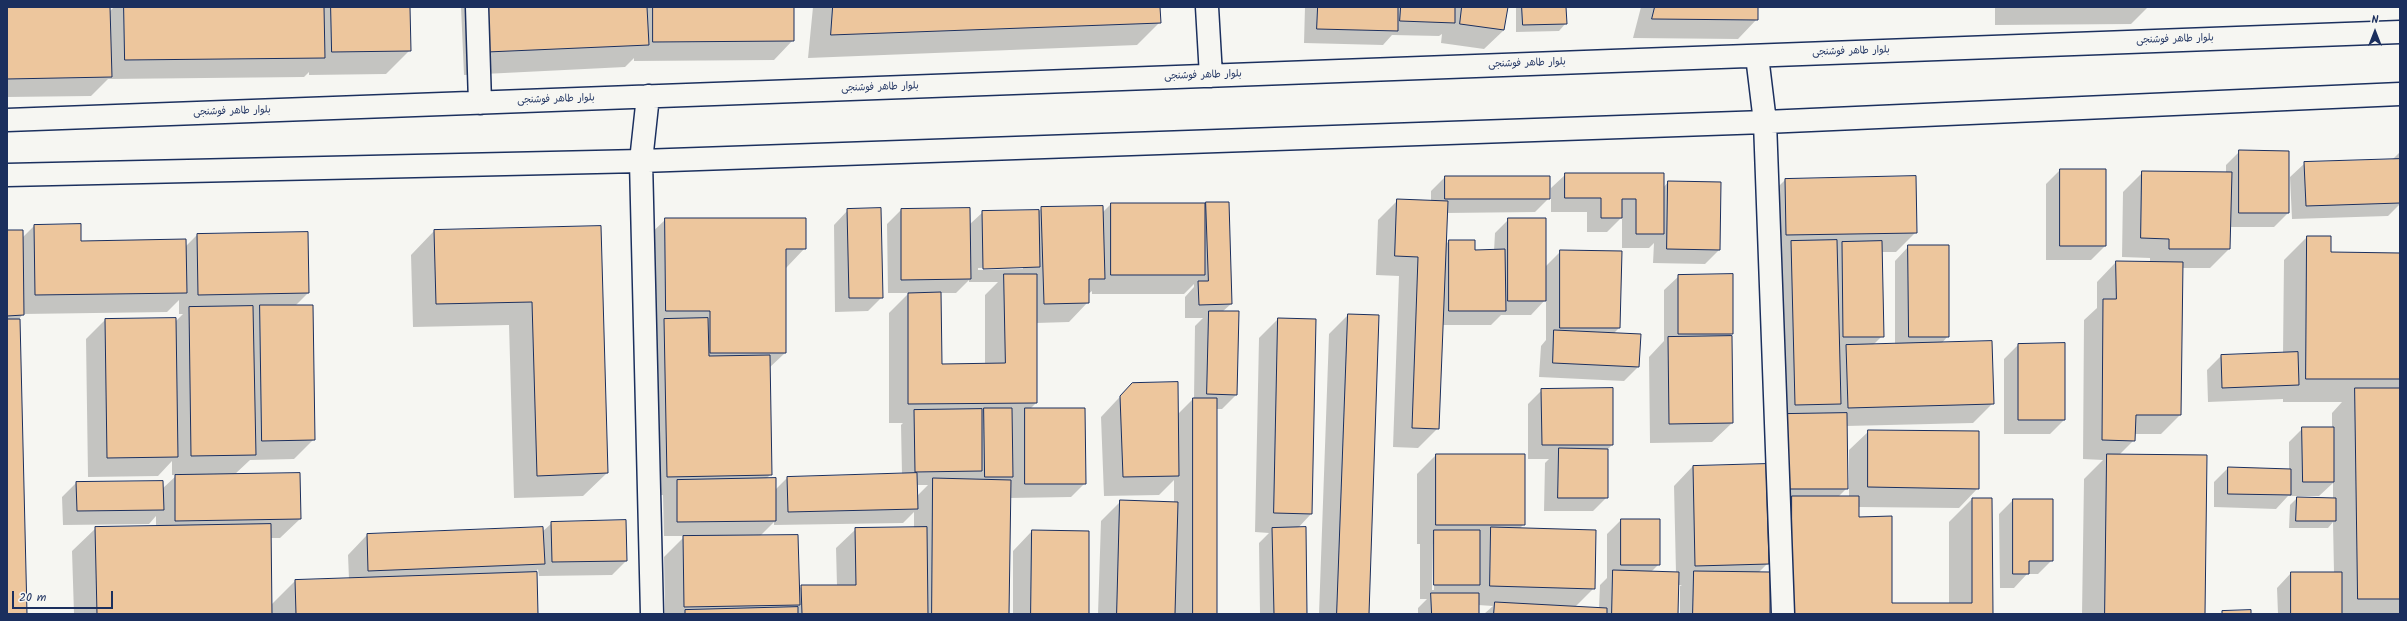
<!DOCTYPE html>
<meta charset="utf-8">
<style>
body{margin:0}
#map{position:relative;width:2407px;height:621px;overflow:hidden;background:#f6f6f2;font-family:Kalam,sans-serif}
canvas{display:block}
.frame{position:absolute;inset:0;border:8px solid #1b2f5e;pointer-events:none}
.north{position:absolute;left:2355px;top:12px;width:40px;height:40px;-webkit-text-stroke:3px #f6f6f2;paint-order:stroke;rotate:0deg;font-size:11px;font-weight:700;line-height:16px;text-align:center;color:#1b2f5e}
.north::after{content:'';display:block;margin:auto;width:14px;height:18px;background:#1b2f5e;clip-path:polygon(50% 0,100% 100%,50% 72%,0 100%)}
.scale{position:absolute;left:12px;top:591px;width:101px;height:18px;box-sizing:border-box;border:2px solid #1b2f5e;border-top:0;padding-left:5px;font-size:12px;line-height:14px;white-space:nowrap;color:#1b2f5e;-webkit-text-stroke:3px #f6f6f2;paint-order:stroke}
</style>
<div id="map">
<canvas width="2407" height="621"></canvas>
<div class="frame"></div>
<div class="north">N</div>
<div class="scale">20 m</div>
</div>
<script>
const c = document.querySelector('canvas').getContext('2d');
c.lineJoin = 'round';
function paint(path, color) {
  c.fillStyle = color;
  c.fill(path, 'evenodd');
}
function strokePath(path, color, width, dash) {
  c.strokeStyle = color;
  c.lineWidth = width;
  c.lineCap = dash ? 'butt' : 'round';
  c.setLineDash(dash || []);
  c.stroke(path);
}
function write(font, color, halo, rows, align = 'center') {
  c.font = font + ' Kalam,"Playpen Sans Arabic",sans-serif';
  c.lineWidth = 4;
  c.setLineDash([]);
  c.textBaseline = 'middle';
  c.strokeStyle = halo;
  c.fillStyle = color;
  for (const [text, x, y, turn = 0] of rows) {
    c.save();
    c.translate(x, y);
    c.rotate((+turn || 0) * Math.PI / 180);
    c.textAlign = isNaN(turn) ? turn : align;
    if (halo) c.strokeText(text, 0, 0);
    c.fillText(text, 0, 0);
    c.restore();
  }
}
paint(new Path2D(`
 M7,7h102v5l5,-5h295l1,43 -24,24 -77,1v-3l-5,5 -196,2 -17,17 -84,1z
 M461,7h332v33l-19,20 -140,1v-3l-9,9 -161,8z
 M813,7h346l1,15 -23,23 -329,13z
 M1305,7h202l-3,23 -20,19 -43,-6 1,-9 -3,2 -47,-1 -9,10 -79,-2z
 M1516,7h49l1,16 -7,8 -43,1z
 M1641,7h116v12l-19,20 -105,-1z
 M1995,7h153l-17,17 -136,1z
 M2240,151l48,62 -14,14h-44l-1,22 -19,19h-28l-2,147 -19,19h-27v6l-15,15 85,159h-122l2,-135 19,-19 -20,-1 1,-139 13,-12v-26l19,-20 34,1v-5l-28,-1 1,-65 20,-20 83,1v-8z
 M2400,152v52l-12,12 -96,3 -2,-42 15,-14 87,-3z
 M2060,170l45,76 -14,14h-45v-76z
 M1566,174l97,14 5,-6 51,68 -14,14 -52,-1 1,-20 -5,5h-27v-31l-15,15h-20v-20h-36v-24z
 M1445,177l104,21 -14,14 -89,1 -1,32 4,-4 25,10h20l1,-18 14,-14 36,48 16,-16 58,77 -6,6 25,33 -14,14 -85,-4 2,-31 5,-6v-41l-15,16h-30l-10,10h-49l-4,103 -20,20 -25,-1 6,-171 -23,-1 2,-55 20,-20 33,1v-10z
 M1786,179l130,53 -20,20h-15l1,84 -9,9h22v-84l14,-15 39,90 -7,8 52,59 -20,20 -127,3 1,62 -9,9h11v-47l20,-19 109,57 -19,20 -101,-1v11l33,86h58v-82l23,-23 20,115h-312v-28l2,-1h-4l-1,29h-193l9,-8 -15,-1v9h-60v-6l9,-9h-7v-55h-3v-70l19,-19 88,69 -5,5 75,59 -19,19 24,1 1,-23 7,-7v-44l14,-14 38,44 -8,8 25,1 -2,-87 19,-20 76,70 -3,-337zM1433,544h2l-1,46h-2zM1769,562v11h-11z
 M1207,203l24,101 -9,8 14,83 -14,14h-6v205h-118l3,-93 20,-20 53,2v-23l-15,15 -55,1 -3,-79 31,-33 45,31 17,-17 1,-72 8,-8h-18v-21l9,-10v-3l-10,10h-92v-3l-4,3v8l-19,20 -33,1v80l-6,6 55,74 -14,14 -62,1 -1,116h-343l-1,-57 21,-21h-21l-1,-41 -15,1 -2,-258 20,-19 139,29 -19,20 -1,85 -16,15 2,106 -6,6 10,10 12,-12 115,-3 -1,-50 2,-2h-14v-110l20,-20h-21l-1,-69 14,-14 69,14 13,-12 56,-1 3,-3 61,4 8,-8 93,2zM1023,267v2l-45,1v-2zM969,280v2h29l-13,13v69l-44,1 -1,-72h16zM917,485h11l-11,11zM914,512v16l-58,1 -20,19 1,38h-35l-4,4 -38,-54 14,-14v3l129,-2z
 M848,210l34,87 -14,14 -33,1 -1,-87z
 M34,226l46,16 105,5 12,-12 111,58 -13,13 19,133 -20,20 -44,1 -16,15 66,44 -20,19h-10l1,67 24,-24 54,-2 -1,-24 19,-20 175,-3 10,-9 74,38 -14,14 -73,1 -1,-7 -4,5 3,40h-463l-2,-63 24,-23 60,-1v-11l-7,8 -86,1 -1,-28 14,-14 86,6 15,-14h-5v-14l-14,15 -70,1 -2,-138 19,-19 70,2 8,-8h-4v-14l-12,12 -144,2 -4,5 7,295h-19v-383l15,7z
 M600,227l7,246 -24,23 -69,2 -5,-173 -96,2 -2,-72 23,-24z
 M2307,237l23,16 70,1v360h-122l-1,-26 14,-15h43l-1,-51 -5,6h-39l1,-23 7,-7 36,1v-16l-14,13h-31l-12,13 -62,-2v-25l14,-14 61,2v-28l14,-14h29v-15l10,-11h-59v-3l-75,3 -1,-32 14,-14 62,-3 1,-93z
 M1679,276l53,57 -3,4 3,86 -20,19 -62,1 -1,-86 15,-16v-51z
 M1348,315l20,299h-49l10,-280z
 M1278,319l37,1 -4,194 -14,15 9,85h-46l-1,-71 10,-10 -14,-1 4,-194z
 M2018,345l46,75 -14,14h-46v-75z
 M1542,390l70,55 -5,5v47l-14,14h-49l1,-48 4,-4h-21v-55z
 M2013,500l39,60 -14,14h-11l-13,14h-14l-1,-74z
 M1032,531l56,83h-75v-63z`), '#0003');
const building = new Path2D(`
 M7,7h103l2,70 -105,2z
 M124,7h200l1,51 -200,2z
 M331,7h79l1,44 -79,1z
 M485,7h162l2,38 -162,7z
 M653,7h141v34l-141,1z
 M833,7h327l1,16 -330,12z
 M1318,7h80v24l-81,-2z
 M1401,7h54v16l-55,-2z
 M1462,7h46l-4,23 -44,-6z
 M1522,7h44l1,17 -44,1z
 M1655,7h103v13l-106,-1z
 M2239,150l50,1v62h-50z
 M2400,159v44l-94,3 -2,-44z
 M2060,169h46v77h-46z
 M2142,171l90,1 -2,77h-61v-10l-28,-1z
 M1565,173h99v61h-28v-35h-14v19h-21v-20h-36z
 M1445,176h105v23h-105z
 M1916,176l1,57 -131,2 -1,-56z
 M1668,181l53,1 -1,68 -53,-1z
 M1397,199l51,2 -9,228 -27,-1 6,-171 -23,-1z
 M1206,202h23l3,102 -33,1 -1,-24h10z
 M1111,203h94v72h-94z
 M1103,206l2,73h-16v24l-45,1 -3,-97z
 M881,208l2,90h-34l-2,-89z
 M970,208l1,71 -70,1v-71z
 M1039,210l1,57 -57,2 -1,-58z
 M665,218h141v31h-20v104h-76v-42h-44z
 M1508,218h38v83h-38z
 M81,224v17l105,-2 1,54 -152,2 -1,-70z
 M601,226l7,247 -71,3 -5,-174 -96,2 -2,-74z
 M7,230h16l1,85 -17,1z
 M308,232l1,61 -111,2 -1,-61z
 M2307,236h24v16l69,1v126h-94z
 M1449,240h26v10l30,-1 1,62h-57z
 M1837,240l4,164 -46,1 -4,-164z
 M1882,241l2,96h-41l-1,-95z
 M1908,245h41v92h-40z
 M1560,250l62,1 -2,77h-60z
 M2116,261l67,1 -2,153h-45l-1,26 -33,-1 1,-141h13z
 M1004,274h33v129l-129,1v-111l33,-1 1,72 63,-1z
 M1733,274v60h-55v-59z
 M260,305h53l2,135 -53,1z
 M253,306l3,149 -65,1 -2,-149z
 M1209,311h30l-2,84 -30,-1z
 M1348,314l31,1 -10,299h-32z
 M176,318l2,139 -71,1 -2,-139z
 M708,318l1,38 61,-1 2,120 -105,2 -3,-158z
 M1278,318l38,1 -4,195 -38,-1z
 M7,319h13l7,295h-20z
 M1554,330l87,4 -2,33 -86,-4z
 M1732,336l1,87 -64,1 -1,-87z
 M1992,341l2,63 -146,4 -2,-63z
 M2065,343v77h-47v-76z
 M2298,352l1,33 -77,3 -1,-33z
 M1178,382l1,94 -56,1 -3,-81 12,-13z
 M1613,388v57h-71l-1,-56z
 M2355,388h45v211h-42z
 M1193,398h24v216h-24z
 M984,408h28l1,69h-28z
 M1025,408h60l1,76h-61z
 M982,409v62l-67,1 -1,-62z
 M1847,413l1,76h-61l-1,-75z
 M2302,427h32v55h-31z
 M1868,430l111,1v58l-111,-2z
 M1559,448l49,1v49h-50z
 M1436,454h89v71h-89z
 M2107,454l100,1 -2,159h-100z
 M1766,464l3,100 -74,2 -2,-100z
 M2228,467l63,2v26l-63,-1z
 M300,473l1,46 -126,2v-46z
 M917,473l1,36 -130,3 -1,-35z
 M776,478v43l-99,1v-42z
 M933,478l78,2 -2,134h-77z
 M163,481l1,29 -87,1 -1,-29z
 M1792,496h67v21l33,-1v87h80v-105h20l1,116h-201z
 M2297,497l39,1v23h-40z
 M2013,499h40v62h-24v13h-16z
 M1120,500l58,2 -3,112h-58z
 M1621,519h39v46h-39z
 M626,520l1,41 -75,1 -1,-40z
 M271,524l1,90h-175l-2,-87z
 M543,527l2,37 -177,7 -1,-37z
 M927,527l1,87h-126l-1,-29h55l-1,-57z
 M1306,527l1,87h-33l-2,-86z
 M1491,527l105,3 -1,59 -105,-3z
 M1032,530l57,1v83h-58z
 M1434,530h46v55h-46z
 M798,535l2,70 -116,2 -1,-71z
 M1613,570l66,2 -1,42h-66z
 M1694,571l76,1v42h-77z
 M537,572l1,42h-242l-1,-34z
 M2291,572h51v42h-51z
 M1431,593h48v21h-47z
 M1495,602l112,6v6h-113z
 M798,607v7h-113v-4z
 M2251,610v4h-29v-3z`);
paint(building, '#edc69d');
strokePath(building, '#1b2f5e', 1);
const minor = new Path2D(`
 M477,7l3,96
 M1207,7l4,69
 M1757,56l8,66 18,492
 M648,96l-7,65 11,453
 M7,120l2393,-88
 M7,175l634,-14 1124,-39 635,-28`);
strokePath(minor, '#1b2f5e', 25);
strokePath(minor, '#f6f6f2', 22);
write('10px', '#1b2f5e', '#f6f6f2', [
 ["بلوار طاهر فوشنجی",2175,40,-2],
 ["بلوار طاهر فوشنجی",1851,52,-2],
 ["بلوار طاهر فوشنجی",1527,64,-2],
 ["بلوار طاهر فوشنجی",1203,76,-2],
 ["بلوار طاهر فوشنجی",880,88,-2],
 ["بلوار طاهر فوشنجی",556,100,-2],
 ["بلوار طاهر فوشنجی",232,112,-2]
]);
</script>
